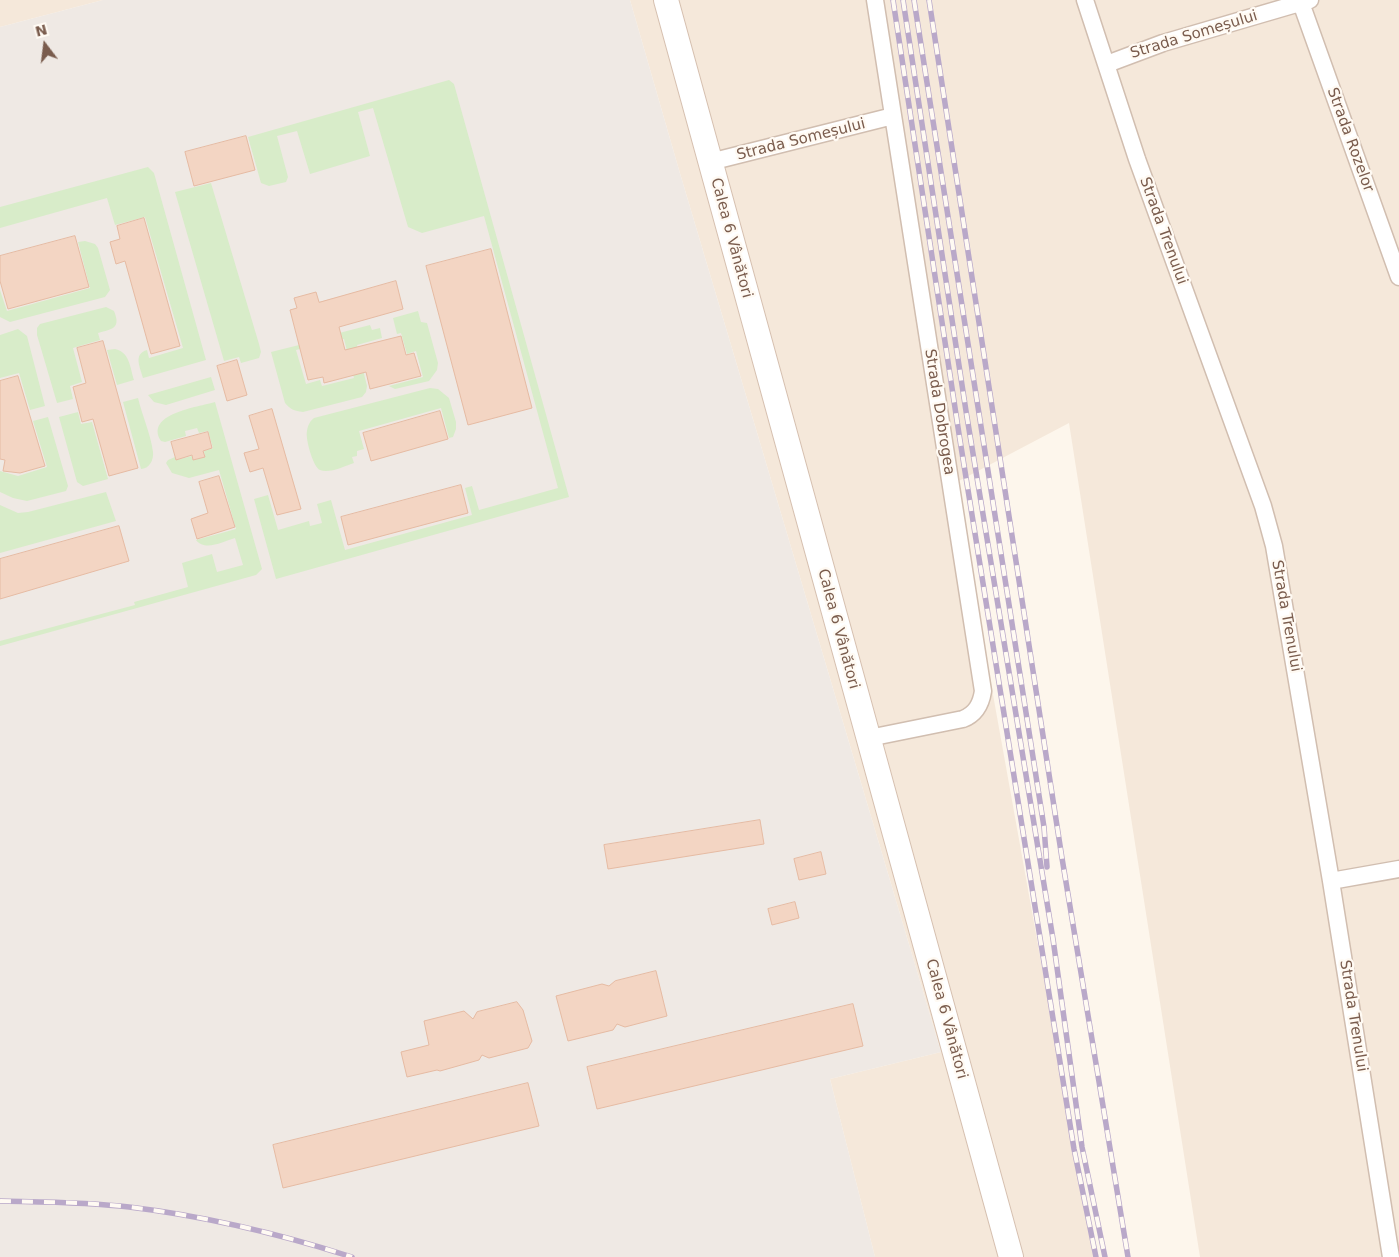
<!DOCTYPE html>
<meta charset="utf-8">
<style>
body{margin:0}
#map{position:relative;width:1399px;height:1257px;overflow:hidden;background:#fdf6ec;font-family:"DejaVu Sans",sans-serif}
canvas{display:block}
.north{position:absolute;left:20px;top:20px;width:50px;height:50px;-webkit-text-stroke:4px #fffaf3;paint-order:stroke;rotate:345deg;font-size:14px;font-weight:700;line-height:20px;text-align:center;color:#7a5c4d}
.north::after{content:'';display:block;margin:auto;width:18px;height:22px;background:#7a5c4d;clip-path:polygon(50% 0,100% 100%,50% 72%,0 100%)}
</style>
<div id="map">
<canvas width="1399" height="1257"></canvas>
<div class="north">N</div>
</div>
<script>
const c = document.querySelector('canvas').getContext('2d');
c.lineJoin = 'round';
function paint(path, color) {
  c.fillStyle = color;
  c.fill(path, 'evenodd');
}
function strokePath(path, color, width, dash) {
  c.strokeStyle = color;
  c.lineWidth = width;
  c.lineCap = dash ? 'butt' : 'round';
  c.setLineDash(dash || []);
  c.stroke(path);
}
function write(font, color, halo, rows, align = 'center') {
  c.font = font + ' "DejaVu Sans",sans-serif';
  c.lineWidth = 4.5;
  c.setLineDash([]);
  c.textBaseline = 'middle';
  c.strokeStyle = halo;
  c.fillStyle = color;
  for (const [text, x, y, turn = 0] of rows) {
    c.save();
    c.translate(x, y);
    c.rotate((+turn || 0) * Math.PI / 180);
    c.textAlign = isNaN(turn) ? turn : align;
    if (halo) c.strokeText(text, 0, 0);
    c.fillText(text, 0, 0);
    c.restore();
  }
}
paint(new Path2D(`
 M0,0h103l-103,27z
 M630,0h769v1257h-199l-131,-834 -114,60 139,774h-219l-45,-178 111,-27 -262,-882z`), '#f5e8da');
paint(new Path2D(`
 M103,0h527l49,170 262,882 -111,27 45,178h-875v-1230z`), '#efe9e4');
paint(new Path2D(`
 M449,80l5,4 115,413 -293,82 -22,-80 14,-4 10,35 31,-9 1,5 12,-3 -5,-19 14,-4 14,50 127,-35 -7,-27 7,-2 7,24 79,-22 -74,-272 -62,17 -14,-6 -35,-119 -15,4 12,44 -60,18 -13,-43 -20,5 11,41 -2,5 -17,4 -8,-3 -13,-46z
 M148,167l6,6 52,187 -63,18c-3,-11 -10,-24 4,-28l2,8 34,-10 -38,-131 -30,8 -8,-27 -107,30v-21z
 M211,183l48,161 2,8 -2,6 -18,5 -2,-6 -15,4 -49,-169z
 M85,241l10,3 3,4 12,42 -5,7 -95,25 -10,-5v-27l7,21 83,-23 -12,-46z
 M106,307l8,4c7,17 -1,18 -16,22l2,7 -27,8 9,34 -12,4 3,13 -16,4 -20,-68v-7l3,-4z
 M418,311l3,11 6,1 11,40 -1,7 -8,11 -34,8 -6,-3 34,-9 -7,-26 -9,3 -6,-21 -4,1 -4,-16z
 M370,325l2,5 8,-2 2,10 -25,7 10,41 -1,6 -4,5 -59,15c-9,-1 -13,-3 -18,-9l-14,-51 36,-9 1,4 -12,3 10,34 14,-4 2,6 32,-8 -10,-39 -23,5 -1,-6z
 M18,329l9,7 18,70 -15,4 -11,-37 -19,5v-43z
 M115,349c15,3 15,19 19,31l-17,5 -10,-35z
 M211,377l4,13 -49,15 -12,-3 -6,-7z
 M430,388l8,1 11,9 7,24v7l-3,8 -4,1 -8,-30 -82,23 5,18 -7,2v5l-5,1 2,6c-9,3 -25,11 -34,7 -7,-3 -15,-32 -13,-39 1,-6 3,-10 7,-13z
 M138,398c4,17 13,37 15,54 1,8 -4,17 -12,17l-18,-67z
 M215,402l47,167 -6,6 -256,71v-5l135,-36 -1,-3 54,-15 -6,-24 30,-9 5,18 26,-7 -8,-27c-11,3 -30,14 -39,2l40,-11 -17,-59 -30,8 -17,-5 -6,-10 2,-3 7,-3 1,3 16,-4 1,4 12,-3 -1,-6 9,-3 -5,-17 -9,2 -2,-5 -12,3 1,5 -21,6 -4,-1c-17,-27 37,-34 54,-39z
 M78,412l3,12 11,-2 16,57 -25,7 -6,-4 -18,-65z
 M48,417l20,69 -2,5 -39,10 -14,-3 -13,-6v-21l18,5 29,-9 -14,-46z
 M106,492l10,29 -116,32v-48l18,8 10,-1z`), '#d8ecc9');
const building = new Path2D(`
 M246,136l9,34 -61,16 -9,-34z
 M144,218l36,128 -29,8 -26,-93 -9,3 -6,-22 10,-3 -3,-13z
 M75,236l14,51 -81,22 -8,-28v-25z
 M491,249l41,159 -64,17 -42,-159z
 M396,281l7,28 -64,18 6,23 56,-14 5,19 8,-2 7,23 -51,13 -4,-17 -42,11 -1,-6 -15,3 -18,-70 7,-2 -3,-10 22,-6 3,10z
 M103,341l35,127 -29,8 -16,-57 -11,3 -9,-35 13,-4 -9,-35z
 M237,360l10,35 -20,6 -10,-35z
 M18,376l27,90 -25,7 -17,-2 2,-11 -5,-1v-78z
 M272,409l29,100 -24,6 -14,-47 -13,4 -6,-19 15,-4 -10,-33z
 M440,411l8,28 -77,22 -8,-28z
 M208,432l4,16 -9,3 2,6 -12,3 -1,-5 -16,5 -5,-18z
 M219,476l16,51 -38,12 -6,-20 17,-6 -9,-31z
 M461,485l7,28 -120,32 -7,-28z
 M119,526l10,35 -129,38v-40z
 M760,820l4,24 -156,25 -4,-24z
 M821,852l5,22 -27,6 -5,-21z
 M795,902l4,16 -27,7 -4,-16z
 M656,971l11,45 -42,11 -8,-3 -4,6 -45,11 -12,-45 46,-12 7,2 6,-5z
 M517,1002l6,8 9,31 -4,7 -39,10 -7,-3 -3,5 -39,11 -3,-1 -30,7 -6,-25 28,-7 -5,-24 40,-10 9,8 4,-7z
 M853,1004l10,42 -266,63 -10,-42z
 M528,1083l11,43 -256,62 -10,-43z`);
paint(building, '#f3d5c3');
strokePath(building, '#e6bba3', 1);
const minor = new Path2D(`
 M1085,0l52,159 110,303 16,44 11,40 57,335 60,376
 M1300,0l99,277
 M1107,64l56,-21 147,-43
 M710,162l183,-46
 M869,738l94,-19c13,-5 18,-15 20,-28l-108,-691
 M1331,881l68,-12`);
const secondary = new Path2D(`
 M666,0l345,1257`);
strokePath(minor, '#d1beb0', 19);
strokePath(secondary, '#d6c0b0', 26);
strokePath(minor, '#fff', 16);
strokePath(secondary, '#fff', 24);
const rail = new Path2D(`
 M893,0l66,434 115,715 22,108
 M903,0l63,411 87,528 29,208 23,110
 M914,0l130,827 3,40
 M929,0l133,858 66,399
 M0,1201c43,1 87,1 129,6 76,9 151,27 223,50`);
strokePath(rail, '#b9a8c9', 5.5);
strokePath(rail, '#fffaf3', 4, [11]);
write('15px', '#7a5c4d', '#fffaf3', [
 ["Strada Someșului",1194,35,-17],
 ["Strada Someșului",801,140,-14],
 ["Strada Rozelor",1350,140,70],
 ["Strada Trenului",1163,231,70],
 ["Calea 6 Vânători",731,238,75],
 ["Strada Dobrogea",939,412,81],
 ["Strada Trenului",1286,616,80],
 ["Calea 6 Vânători",838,629,75],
 ["Strada Trenului",1353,1016,81],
 ["Calea 6 Vânători",946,1019,75]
]);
</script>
